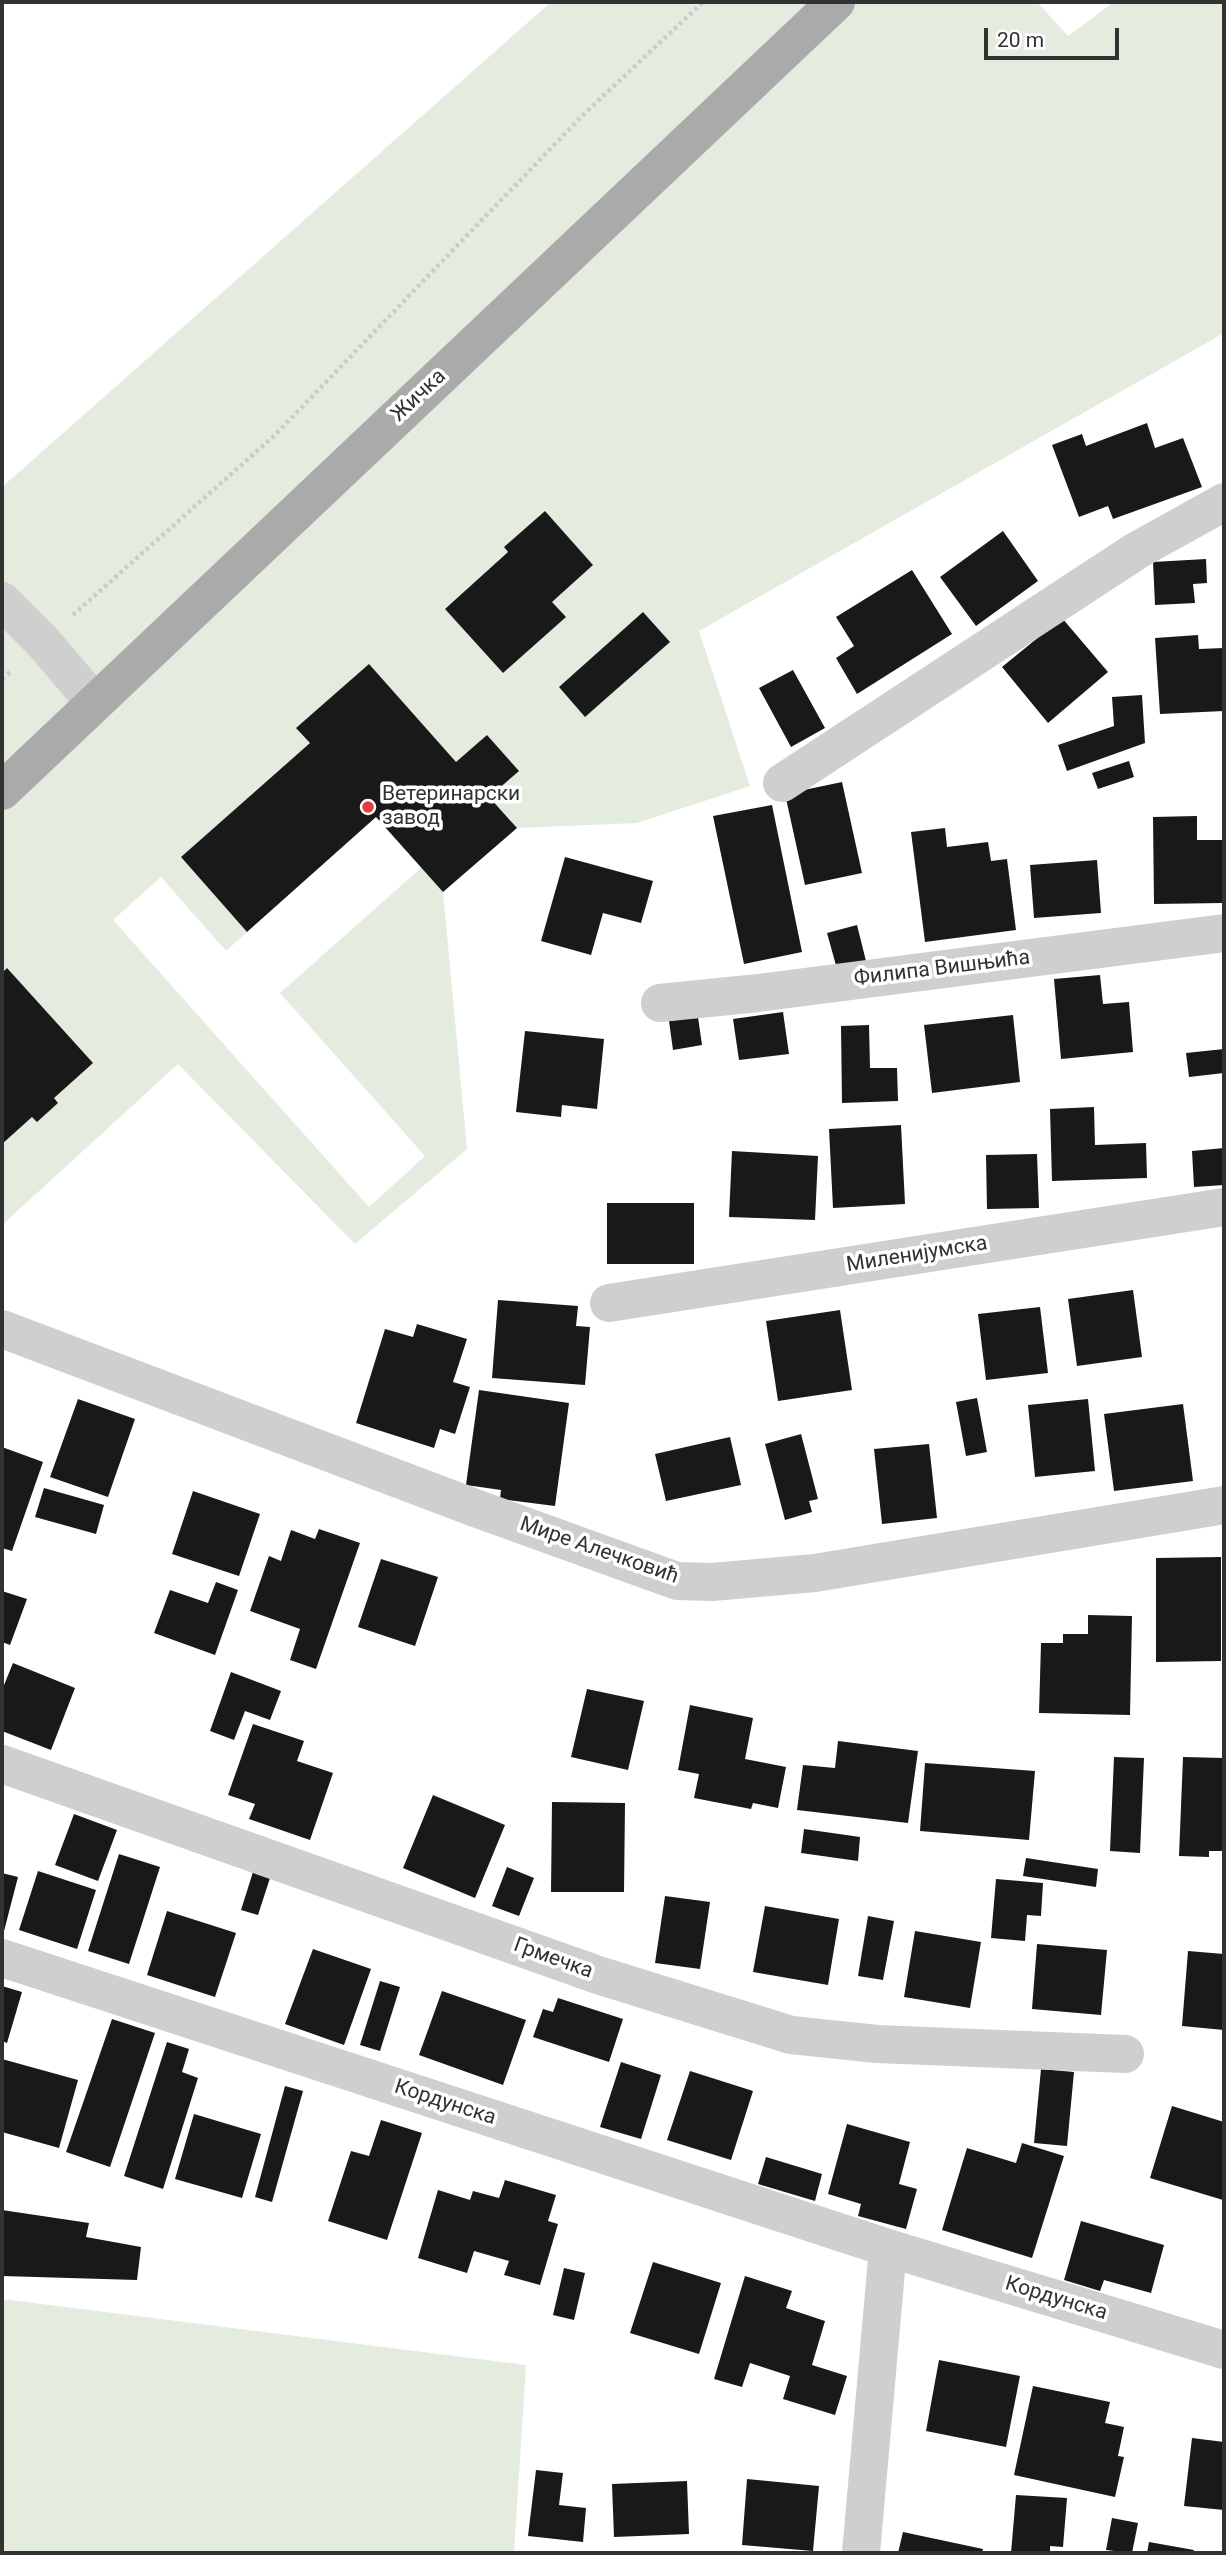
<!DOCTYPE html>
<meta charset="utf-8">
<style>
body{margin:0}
#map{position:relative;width:1226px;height:2555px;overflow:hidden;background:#fff;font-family:Roboto,sans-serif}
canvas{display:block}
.frame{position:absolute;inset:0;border:4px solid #323232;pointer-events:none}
.scale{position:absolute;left:984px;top:28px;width:135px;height:32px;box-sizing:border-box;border:4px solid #323232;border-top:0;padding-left:9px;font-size:21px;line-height:24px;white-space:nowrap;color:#323232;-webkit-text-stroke:5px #fff;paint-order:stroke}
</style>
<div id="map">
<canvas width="1226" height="2555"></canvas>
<div class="frame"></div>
<div class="scale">20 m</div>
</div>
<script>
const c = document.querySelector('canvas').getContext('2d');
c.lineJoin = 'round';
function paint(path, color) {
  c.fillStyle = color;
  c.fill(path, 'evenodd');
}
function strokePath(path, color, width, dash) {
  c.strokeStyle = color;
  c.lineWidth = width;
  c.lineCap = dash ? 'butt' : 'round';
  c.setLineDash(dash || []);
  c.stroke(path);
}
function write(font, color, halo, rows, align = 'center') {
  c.font = font + ' Roboto,sans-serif';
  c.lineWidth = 7;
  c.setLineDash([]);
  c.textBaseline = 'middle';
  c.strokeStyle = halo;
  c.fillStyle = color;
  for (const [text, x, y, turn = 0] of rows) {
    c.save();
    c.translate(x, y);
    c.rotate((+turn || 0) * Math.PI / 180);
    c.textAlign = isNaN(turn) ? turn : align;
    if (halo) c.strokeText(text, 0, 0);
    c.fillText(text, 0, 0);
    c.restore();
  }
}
paint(new Path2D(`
 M551,2h486l31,34 46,-34h110v331l-525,298 51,155 -113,37 -120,5 -28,-31 30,-26 -32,-36 -31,27 -159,-34 13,15 -129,114 66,75 -21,19 -65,-74 -48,43 256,287 56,-51 -145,-163 142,-126 21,25 24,257 -112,95 -177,-180 -176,161v-82l30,-26 5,5 21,-20 -4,-4 -48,-129 -4,4v-486zM545,511l48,54 -41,37 13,15 -62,56 -58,-64 63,-57 -4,-5z
 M2,2299l524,66 -12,188h-512z`), '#e4ebdf');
paint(new Path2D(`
 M1147,423l8,25 28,-10 19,49 -89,32 -5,-13 -29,11 -27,-72 30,-11 4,12z
 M545,511l48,54 -41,37 14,15 -63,56 -58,-64 63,-57 -4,-5z
 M1003,531l35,50 -62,45 -36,-49z
 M1206,559l1,24 -14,1 2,19 -40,2 -2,-43z
 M912,570l40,64 -95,60 -21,-36 18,-12 -18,-29z
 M643,612l27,30 -85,75 -26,-30z
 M1062,618l46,54 -60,51 -46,-56z
 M1198,635l1,14 25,-1v63l-64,3 -5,-76z
 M369,664l87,98 31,-27 32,36 -30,26 28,31 -74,64 -67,-75 -129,115 -66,-75 129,-114 -14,-15z
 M793,670l32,58 -34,19 -32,-59z
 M1142,695l3,48 -78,28 -9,-26 56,-19 -2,-29z
 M1129,761l5,16 -36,12 -6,-16z
 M842,782l20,91 -57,12 -20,-91z
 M772,805l30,147 -58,12 -31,-148z
 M1197,816v24h27v63l-70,1 -1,-87z
 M945,828l2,19 41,-5 3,19 16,-2 9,71 -91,12 -14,-110z
 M565,857l88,24 -12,42 -38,-10 -12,42 -50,-14z
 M1097,860l4,53 -67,5 -4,-53z
 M857,925l9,36 -29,8 -10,-36z
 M7,968l86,95 -39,35 4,5 -21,19 -5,-5 -30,27v-171z
 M1100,975l3,29 26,-2 4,50 -72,7 -7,-80z
 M783,1012l6,42 -50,6 -6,-41z
 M1013,1015l7,67 -88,11 -8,-68z
 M698,1017l4,28 -29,5 -4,-29z
 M869,1025l1,43h27l1,33 -56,2 -1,-77z
 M525,1031l79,8 -7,70 -35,-4 -1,12 -45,-5z
 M1224,1049v24l-35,4 -3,-24z
 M1094,1107l1,38 51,-2 1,35 -95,3 -2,-72z
 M901,1125l4,79 -72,4 -4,-79z
 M1224,1148v37l-30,2 -2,-36z
 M732,1151l86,5 -3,64 -86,-3z
 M1037,1154l2,54 -52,1 -1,-54z
 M607,1203h87v61h-87z
 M1133,1290l9,67 -65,9 -9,-67z
 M498,1300l80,6 -2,20 14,1 -5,58 -93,-7z
 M1040,1307l8,66 -62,7 -8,-66z
 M840,1310l12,80 -74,11 -12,-80z
 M417,1324l50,15 -14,43 17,5 -15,47 -15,-5 -6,19 -78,-25 29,-94 28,8z
 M479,1390l90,13 -14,103 -55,-7 1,-9 -35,-5z
 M977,1398l10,54 -21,4 -10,-54z
 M78,1399l57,20 -27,78 -58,-20z
 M1088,1399l7,72 -60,6 -7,-72z
 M1183,1404l10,77 -79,10 -10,-77z
 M801,1434l17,65 -9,2 3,11 -27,8 -20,-76z
 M730,1437l11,48 -75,16 -11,-47z
 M929,1444l8,74 -55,6 -8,-75z
 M2,1447l41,15 -31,89 -10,-3z
 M44,1488l60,17 -8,29 -61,-17z
 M193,1491l67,23 -21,62 -67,-22z
 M319,1529l41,14 -44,126 -26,-9 10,-31 -50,-18 19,-55 12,5 10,-31 24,9z
 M1221,1557v104l-65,1v-104z
 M381,1559l57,18 -23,69 -57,-19z
 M216,1582l22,8 -23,65 -61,-22 16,-43 38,13z
 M2,1591l25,8 -17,46 -8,-3z
 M1088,1615l44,1 -2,99 -91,-2 2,-70h22v-9h25z
 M13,1663l62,25 -24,62 -49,-19v-41z
 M231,1672l50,19 -11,29 -25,-9 -11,29 -24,-9z
 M587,1689l57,12 -16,69 -57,-13z
 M690,1705l63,13 -8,41 41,8 -8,41 -25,-5 -2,6 -57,-11 5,-24 -21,-4z
 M253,1724l51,17 -7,20 36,12 -23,67 -61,-21 6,-15 -27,-9z
 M838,1741l80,10 -10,72 -111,-13 6,-45 32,3z
 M1114,1757l30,1 -4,95 -30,-2z
 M1183,1757l41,1v93h-15v6l-30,-1z
 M925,1763l110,8 -6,69 -109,-9z
 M433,1795l72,30 -30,73 -72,-30z
 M552,1802l73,1 -1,89h-73z
 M74,1814l43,16 -19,51 -43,-16z
 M804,1829l56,8 -2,24 -57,-8z
 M119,1854l41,13 -31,97 -41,-13z
 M1026,1858l72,11 -2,18 -73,-11z
 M507,1867l27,11 -15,38 -27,-10z
 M38,1871l58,19 -19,59 -58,-19z
 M253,1872l17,6 -12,37 -17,-5z
 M2,1873l16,4 -15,58h-1z
 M996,1879l47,4 -2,33 -14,-1 -2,26 -34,-3z
 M665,1896l45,6 -10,67 -45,-6z
 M765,1906l74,13 -11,66 -75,-13z
 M167,1911l69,22 -21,64 -68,-22z
 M868,1916l26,5 -11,59 -25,-4z
 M915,1931l66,11 -11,66 -66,-11z
 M1037,1944l70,6 -6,65 -69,-6z
 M313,1949l58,20 -27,76 -59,-21z
 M1188,1951l36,3v76l-42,-4z
 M380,1981l20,6 -20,64 -20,-6z
 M2,1986l20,6 -15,51 -5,-2z
 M442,1991l84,29 -23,65 -84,-30z
 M558,1998l65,21 -14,43 -76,-25 10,-28 10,3z
 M112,2019l43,14 -45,134 -44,-15z
 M167,2042l22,7 -7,23 16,6 -35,111 -39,-13z
 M2,2059l76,21 -19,68 -57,-16z
 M621,2062l40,13 -20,64 -41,-12z
 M1041,2069l33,3 -7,74 -33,-3z
 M690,2071l63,20 -22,69 -64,-20z
 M285,2086l18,5 -31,111 -17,-5z
 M1172,2106l52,16 -1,78 -73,-22z
 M194,2114l67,20 -19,64 -67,-19z
 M381,2120l41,13 -35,107 -59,-19 23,-70 18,5z
 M847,2124l63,18 -11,42 18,5 -11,40 -48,-13 3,-12 -33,-10z
 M1022,2143l42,13 -32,102 -90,-28 25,-82 49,15z
 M766,2157l56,17 -7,27 -57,-17z
 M505,2180l51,15 -8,26 10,3 -18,61 -36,-10 5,-14 -35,-10 -7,22 -49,-15 20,-68 32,10 3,-9 26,7z
 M2,2210l87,13 -3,14 55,10 -4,33 -135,-4z
 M1081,2221l83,24 -13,48 -47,-13 -4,11 -36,-11z
 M653,2262l68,21 -22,71 -69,-21z
 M564,2268l21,5 -11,47 -21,-5z
 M745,2276l47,15 -6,17 39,13 -13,44 35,11 -12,39 -52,-16 7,-23 -40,-13 -8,24 -28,-8z
 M939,2360l81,16 -14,71 -80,-16z
 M1033,2386l77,16 -5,21 19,4 -6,29 6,1 -9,40 -101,-22z
 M1192,2438l32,4v68l-40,-4z
 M536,2470l27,3 -4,32 27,3 -3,34 -55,-6z
 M747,2479l72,7 -6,65 -71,-6z
 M687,2481l2,53 -75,3 -2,-53z
 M1016,2495l51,3 -4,49 -13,-1v7h-39z
 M1112,2518l26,5 -6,30 -26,-3z
 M903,2532l80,17 -1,4h-84z
 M1149,2542l45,8 -1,3h-46z`), '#191919');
strokePath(new Path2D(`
 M73,615l203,-181 307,-319 120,-113
 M2,679l10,-9`), '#ccc', 4.5, [3.5, 3.5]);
strokePath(new Path2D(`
 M2,601l41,41 52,61
 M782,783l354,-232 88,-49
 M660,1003l98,-10 466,-60
 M609,1303l615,-96
 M2,1329l473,179 202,73 35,1 103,-9 409,-68
 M2,1764l596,211 193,60 86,9 248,10
 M2,1958l886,290 336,102
 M861,2553l27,-305`), '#cfcfcf', 38);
strokePath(new Path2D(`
 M2,791l834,-789`), '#aaa', 38);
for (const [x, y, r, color] of [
 [368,807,7,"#e03f3e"]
]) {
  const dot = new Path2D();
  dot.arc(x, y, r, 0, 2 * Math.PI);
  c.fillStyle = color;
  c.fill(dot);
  strokePath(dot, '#fff', 2.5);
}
write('21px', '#323232', '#fff', [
 ["Жичка",419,396,-43],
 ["Филипа Вишњића",942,969,-7],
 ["Миленијумска",917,1255,-9],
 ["Мире Алечковић",599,1551,19],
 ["Грмечка",553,1959,20],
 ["Кордунска",445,2103,18],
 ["Кордунска",1056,2299,17]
]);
write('21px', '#323232', '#fff', [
 ["Ветеринарски",382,795],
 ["завод",382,819]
], 'left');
</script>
